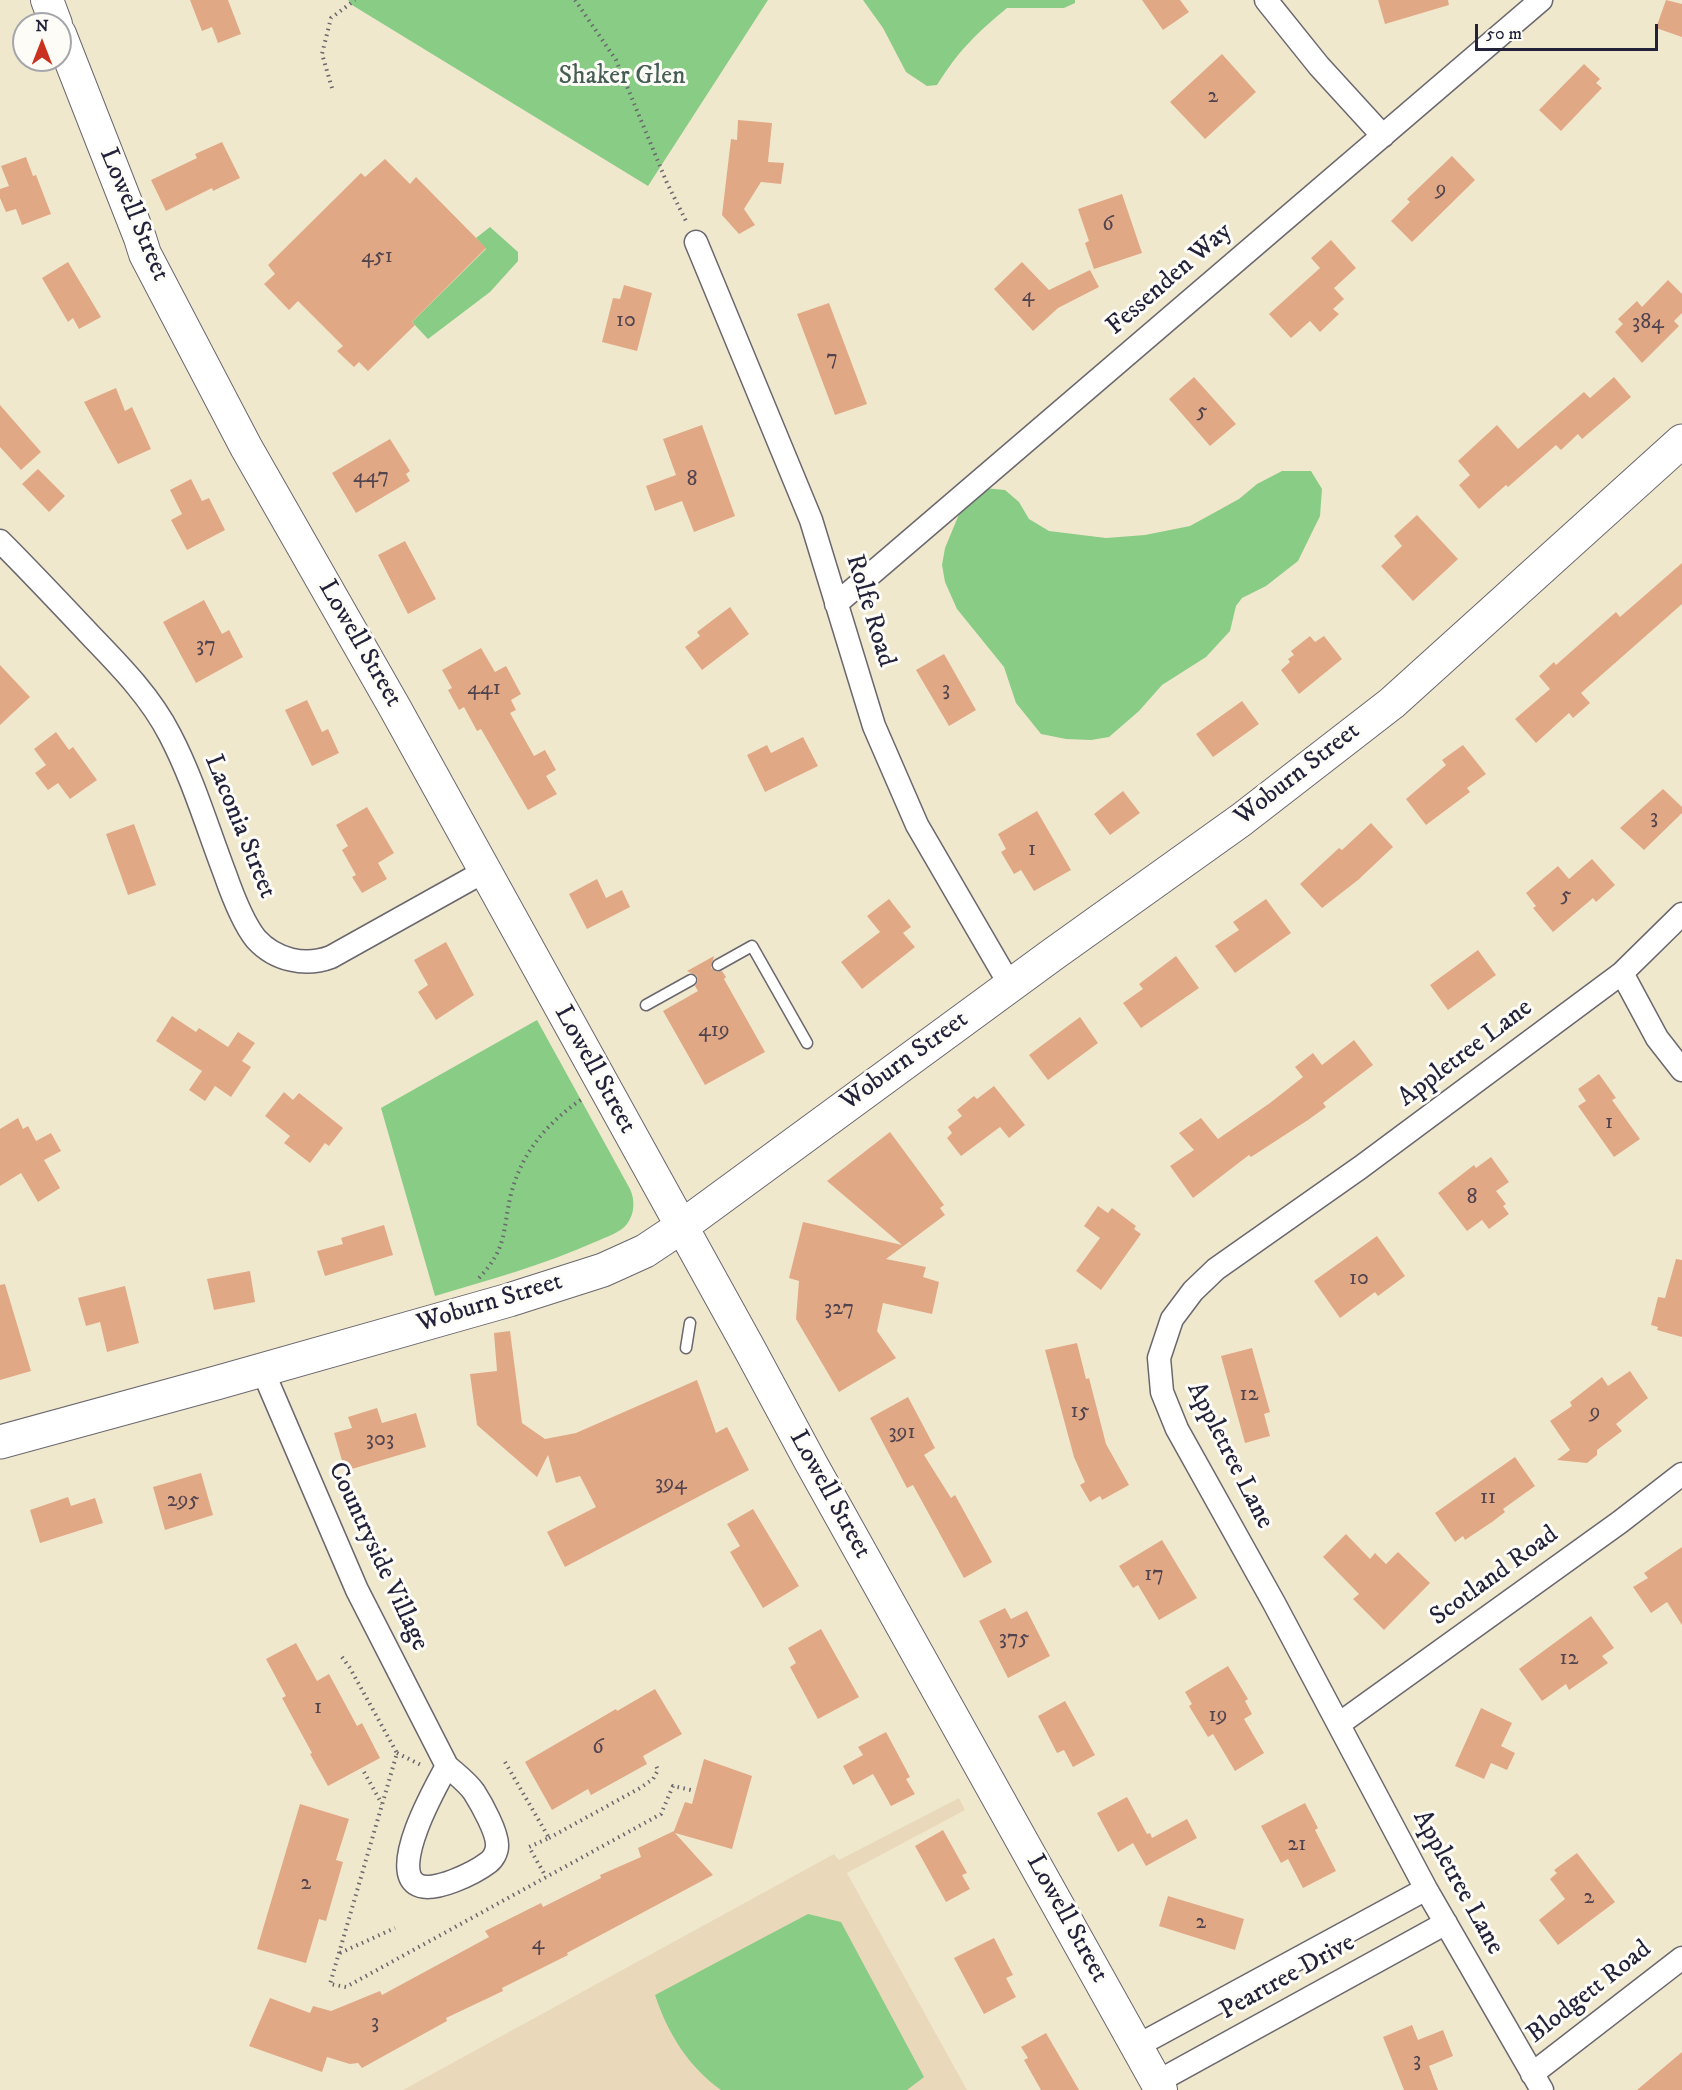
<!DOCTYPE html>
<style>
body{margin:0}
#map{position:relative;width:1682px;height:2090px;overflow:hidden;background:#f0e8cd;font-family:"IM FELL DW Pica",serif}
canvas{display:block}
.north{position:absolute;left:12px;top:12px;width:60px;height:60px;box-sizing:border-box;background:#fdfcf7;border:2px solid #a5a5ac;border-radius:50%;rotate:0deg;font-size:16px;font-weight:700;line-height:24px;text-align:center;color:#22223b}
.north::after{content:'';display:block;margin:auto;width:21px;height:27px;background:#c8321e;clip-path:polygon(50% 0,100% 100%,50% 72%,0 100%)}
.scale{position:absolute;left:1475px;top:24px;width:183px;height:27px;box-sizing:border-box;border:3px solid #22223b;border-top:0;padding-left:8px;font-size:18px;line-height:21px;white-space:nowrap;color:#22223b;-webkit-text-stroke:4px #fdfcf7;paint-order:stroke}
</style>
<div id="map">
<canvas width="1682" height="2090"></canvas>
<div class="north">N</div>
<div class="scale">50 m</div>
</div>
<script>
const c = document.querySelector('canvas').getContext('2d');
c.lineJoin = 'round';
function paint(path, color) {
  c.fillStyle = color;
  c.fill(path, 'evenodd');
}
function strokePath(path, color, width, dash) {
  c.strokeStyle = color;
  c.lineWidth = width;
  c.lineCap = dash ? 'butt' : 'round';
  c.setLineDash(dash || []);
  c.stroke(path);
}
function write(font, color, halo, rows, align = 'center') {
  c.font = font + ' "IM FELL DW Pica",serif';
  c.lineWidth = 6;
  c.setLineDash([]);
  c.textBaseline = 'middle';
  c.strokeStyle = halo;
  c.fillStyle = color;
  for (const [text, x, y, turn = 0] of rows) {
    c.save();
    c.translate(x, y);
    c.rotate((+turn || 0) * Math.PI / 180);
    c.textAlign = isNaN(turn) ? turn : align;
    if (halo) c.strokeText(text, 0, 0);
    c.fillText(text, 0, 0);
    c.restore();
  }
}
paint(new Path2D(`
 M959,1798l6,12 -118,63 120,217h-564l431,-236 5,6z`), '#e9d9ba');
paint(new Path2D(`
 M348,0h420l-120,186 -296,-181z
 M863,0h212v3l-11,5h-57c-31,26 -48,42 -70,77l-10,1 -21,-14 -23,-44z
 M490,227l28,25v9l-28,31 -62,47 -16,-17 74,-73 -10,-11z
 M1282,471h29l11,18 -2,27 -22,45 -32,25 -24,12 -6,8 -6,25 -24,26 -44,28 -23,26 -30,26 -18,3 -25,-1 -25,-5 -25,-31 -12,-36 -47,-58 -12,-27 -3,-17 3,-17 17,-41 22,-19 21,2 14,12 10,17 20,12 57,7 39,-3 45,-9 49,-27 18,-15z
 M537,1020l93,169c5,11 5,24 -3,35 -7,9 -21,13 -32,18 -52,23 -106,38 -160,54l-54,-188z
 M808,1914l33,8 83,155 -17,13h-186c-33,-24 -53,-56 -66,-95z`), '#89cc85');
paint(new Path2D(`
 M190,0h38l13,34 -23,9 -6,-16 -10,4z
 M1142,0h38l9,12 -26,18z
 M1378,0h70l1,5 -64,19z
 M1666,0l16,4v33l-26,-9z
 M1222,54l34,38 -51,47 -35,-37z
 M1584,64l16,15 -4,4 6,5 -41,43 -22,-21z
 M738,120l34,3 -4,39 16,1 -3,21 -20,-2 -17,27 11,16 -16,9 -17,-19 9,-76 6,1z
 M222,142l18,36 -27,13 -1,-3 -46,23 -15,-31 46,-22 -2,-4z
 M1452,156l23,24 -63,62 -21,-21 19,-19 -3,-3z
 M26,157l7,19 3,-1 15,39 -29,11 -6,-16 -10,3 -6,-14v-9l9,-3 -8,-20z
 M385,159l25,25 6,-7 70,71 -74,74 3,3 -47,46 -9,-9 -5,5 -17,-16 6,-5 -45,-45 -9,9 -25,-26 11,-10 -7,-9 93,-92 4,4z
 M1122,194l20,59 -48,16 -9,-26 4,-2 -11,-32z
 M1331,240l25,28 -22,20 10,11 -11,10 6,5 -19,18 -10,-11 -19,17 -22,-24 51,-46 -9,-10z
 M68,262l33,55 -22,12 -6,-11 -5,4 -26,-44z
 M1022,262l27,28 41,-20 9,17 -41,21 -25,23 -39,-42z
 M1668,280l14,14v19l-8,8 5,5 -37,37 -27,-31 8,-8 -5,-5 19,-18 5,6z
 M624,285l28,8 -15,58 -35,-9 11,-44 7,1z
 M829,303l38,101 -32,11 -38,-101z
 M1194,377l42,47 -26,22 -41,-47z
 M1614,377l17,20 -49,42 -4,-5 -17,16 -5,-5 -48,42 -2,-2 -27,24 -20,-24 11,-10 -12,-14 39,-36 21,24 66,-57 6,6z
 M116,388l9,23 7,-4 19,42 -33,15 -34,-62z
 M0,405l41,47 -20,18 -21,-23z
 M702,425l33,91 -41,16 -12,-31 -27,10 -9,-25 30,-11 -13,-36z
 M390,439l20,32 -4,3 4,7 -54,32 -24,-40z
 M38,469l27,27 -16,16 -27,-28z
 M191,479l11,22 7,-3 16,32 -38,20 -16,-30 11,-6 -12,-24z
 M1417,515l41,44 -45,42 -32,-35 21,-20 -8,-10z
 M405,541l31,58 -28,15 -30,-59z
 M1682,563v41l-101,89 9,10 -17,15 -4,-5 -33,30 -21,-24 35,-30 -11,-13 15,-14 2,3 60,-53 4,5z
 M204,600l18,34 7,-4 14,27 -47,26 -33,-61z
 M730,607l19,27 -47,36 -17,-23 15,-11 -3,-4z
 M1310,636l5,6 9,-6 18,23 -43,35 -18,-24 9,-8 -2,-3 6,-4 -3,-4z
 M481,648l14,24 11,-6 15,28 -10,6 5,10 -6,3 24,43 11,-6 11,20 -10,6 11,18 -29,16 -47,-81 -4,2 -13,-24 -5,3 -11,-20 4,-2 -10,-18z
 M944,654l32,56 -27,16 -33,-56z
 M0,665l30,32 -30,28z
 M307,700l15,32 6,-3 11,24 -27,13 -27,-56z
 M1242,701l17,23 -46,33 -17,-23z
 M56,732l13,18 4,-3 24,33 -27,19 -12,-16 -10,7 -13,-17 11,-8 -12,-16z
 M803,737l15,29 -53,26 -18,-37 20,-10 4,8z
 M1463,745l23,29 -19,14 3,4 -44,33 -20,-26 40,-34 -4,-5z
 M1663,789l19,18v6l-38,37 -24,-22z
 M1123,791l17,22 -30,22 -16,-21z
 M367,807l27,46 -16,10 9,16 -25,14 -10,-16 4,-2 -14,-25 6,-4 -12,-21z
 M1037,811l34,59 -37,21 -13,-21 -7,4 -13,-22 5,-3 -8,-15z
 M1371,823l22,24 -35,33 -36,28 -22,-24 39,-36 3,2z
 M134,824l22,61 -28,10 -22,-61z
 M1592,859l23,26 -19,17 -3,-4 -40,34 -20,-24 3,-2 -10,-13 32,-27 11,13z
 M597,879l9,19 16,-8 8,17 -43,22 -18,-35z
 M889,899l22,28 -8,6 12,14 -53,42 -21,-27 39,-30 -13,-16z
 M1266,899l25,34 -56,40 -20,-27 24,-16 -6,-8z
 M446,942l28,53 -38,25 -18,-28 10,-7 -14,-25z
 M1478,950l18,25 -48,35 -18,-25z
 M714,956l-3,12 6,4 5,-1 4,6 -2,2 41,73 -60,33 -42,-74 35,-20 -3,-5 3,-5 -1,-5 -10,-5z
 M1176,956l23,32 -58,40 -18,-25 20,-14 -4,-5z
 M172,1016l24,16 3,-4 29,19 10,-15 17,11 -13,18 9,6 -20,30 -16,-11 -10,15 -16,-11 13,-19 -46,-30z
 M1080,1017l18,26 -50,37 -19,-25z
 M1354,1040l19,25 -50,38 3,4 -18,13 -57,37 -2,-2 -56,43 -23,-32 24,-16 -15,-17 22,-15 17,21 52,-36 33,-26 -8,-10 18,-14 9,12z
 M1599,1074l17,24 -4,2 28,39 -26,18 -36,-51 8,-5 -8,-12z
 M994,1086l31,39 -16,13 -9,-11 -39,29 -14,-18 5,-5 -4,-6 14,-11 -5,-6 17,-14 3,3z
 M284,1092l9,8 6,-7 44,35 -14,18 -4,-3 -15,20 -26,-20 6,-7 -25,-20z
 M18,1118l5,11 5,-3 8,15 15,-8 10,18 -17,9 16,28 -22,14 -17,-29 -21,13v-57z
 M890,1132l54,73 -4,3 5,7 -59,44 40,8 -3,10 16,5 -7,32 -49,-11 -6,28 19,27 -57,34 -43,-73 3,-38 -10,-3 14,-56 99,23 -75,-64z
 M1491,1157l18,25 -13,9 10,13 -3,2 6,8 -20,15 -7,-9 -15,11 -29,-38 36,-28 2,3z
 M1098,1206l10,7 4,-5 24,18 -2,3 7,5 -40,56 -25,-19 24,-33 -16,-12z
 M384,1225l9,30 -68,21 -8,-25 26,-7 -2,-6z
 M1377,1236l28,40 -27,20 -3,-4 -35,26 -26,-37z
 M1676,1259l6,1v77l-25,-7 1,-3 -7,-2 7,-28 7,1z
 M250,1271l5,31 -41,8 -7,-31z
 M5,1284l26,87 -31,9v-95z
 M125,1286l14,57 -32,9 -7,-30 -14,4 -8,-28z
 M510,1331l12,92 23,16 31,-6 121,-53 19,53 11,-6 22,43 -184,97 -18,-35 49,-25 -16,-31 -24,7 -8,-28 -11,22 -60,-52 -7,-51 27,-3 -3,-38z
 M1077,1343l9,36 3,-1 17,66 23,41 -27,15 -2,-4 -10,6 -10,-17 5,-3 -11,-25 -29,-107z
 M1252,1348l18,64 -6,2 6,22 -25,7 -24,-87z
 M1630,1371l18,27 -32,26 6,7 -25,19v5l-10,8 -30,-3 13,-10 -20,-29 22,-15 -2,-4 32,-25 6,9z
 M908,1397l27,51 -11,7 27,43 4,-3 37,67 -28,16 -51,-93 -6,3 -37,-70z
 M377,1408l5,15 34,-10 10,34 -81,24 -11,-38 18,-5 -4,-11z
 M1515,1457l20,29 -32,23 2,3 -13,10 -27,18 -2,-4 -8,6 -20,-29z
 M201,1473l12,42 -48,15 -12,-43z
 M68,1497l3,9 24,-8 8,25 -63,20 -10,-33z
 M753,1509l46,77 -36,22 -33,-56 10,-6 -13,-22z
 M1346,1534l24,25 5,-6 11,11 12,-12 32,31 -46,47 -31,-31 6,-5 -36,-37z
 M1162,1540l35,58 -38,22 -21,-35 -5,3 -14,-22z
 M1682,1547v78l-15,-23 -16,11 -18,-26 15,-9 -4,-5z
 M1005,1608l6,11 16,-8 23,45 -42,22 -29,-57z
 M1591,1616l23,32 -12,8 6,7 -39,27 -3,-6 -24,17 -23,-32z
 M821,1629l38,68 -41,22 -28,-52 6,-4 -8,-15z
 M296,1643l21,38 12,-7 28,52 5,-3 18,35 -52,28 -18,-32 2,-1 -30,-55 4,-2 -20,-37z
 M1228,1666l20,33 -3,2 7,13 -8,5 20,34 -29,18 -22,-37 -5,3 -19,-31 3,-2 -7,-12z
 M655,1689l27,45 -39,22 4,8 -56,31 -3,-6 -36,21 -27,-48 91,-53 1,2z
 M1065,1701l30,54 -22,12 -9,-17 -7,3 -19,-37z
 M1481,1708l31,15 -11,23 14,7 -8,17 -16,-7 -7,16 -29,-13z
 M886,1732l24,45 -4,2 9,15 -24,12 -18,-32 -20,11 -10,-19 20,-11 -5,-8z
 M704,1759l48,17 -20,73 -57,-16 38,42 -146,78 1,2 -66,33 1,3 -57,27 1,3 -85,47 -4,-5 -8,1 -23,-7 -5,15 -73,-26 21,-48 40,15 3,-7 18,5 49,-20 2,4 107,-58 -4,-6 56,-28 2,4 58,-29 -1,-3 41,-18 -3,-9 36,-17 11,-29 7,2z
 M1127,1797l20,37 3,-1 2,5 35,-19 10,19 -51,28 -13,-23 -15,9 -21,-39z
 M1305,1803l13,25 -3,2 21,41 -33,17 -15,-29 -7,4 -20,-37z
 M300,1804l49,15 -13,41 7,2 -17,59 -7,-2 -13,44 -49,-14z
 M943,1830l24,43 -5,2 8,14 -24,13 -31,-56z
 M1577,1853l38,49 -57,43 -19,-25 26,-21 -15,-20 7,-6 -3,-3z
 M1168,1896l76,23 -9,31 -76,-24z
 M994,1938l19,37 -7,3 10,19 -32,17 -30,-56z
 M1412,2025l6,15 25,-10 10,26 -24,10 9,24h-34l-21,-53z
 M1046,2033l33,57h-38l-17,-30 4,-2 -7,-11z
 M1682,2052v38h-45z`), '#e1a886');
const lane = new Path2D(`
 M718,965l34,-19 55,97
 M646,1005l45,-25
 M686,1348l4,-25`);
const street = new Path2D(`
 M1266,0l53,66 64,70
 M696,242l115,278 63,206 43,99 93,160
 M0,541c32,32 63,65 94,98 28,29 57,59 76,96 23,44 37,92 55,139 7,20 18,49 31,65 19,21 49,28 75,18l154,-86
 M836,604l705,-604
 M1622,973l35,65 25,32
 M262,1369l95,221 90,176c-11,20 -57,101 -31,118 16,11 60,-12 73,-22 4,-3 8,-10 8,-16 1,-13 -16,-43 -23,-54 -7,-10 -18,-18 -27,-26
 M1339,1724l281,-202 62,-48
 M1137,2046l289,-157
 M1532,2074l150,-116
 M1157,2082l289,-159
 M1542,2090l-116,-201 -152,-286 -97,-174 -15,-37 -3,-34 13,-39 21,-28 23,-22 145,-102 261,-194 60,-59`);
const secondary = new Path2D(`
 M47,0l9,24
 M60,34l80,204 5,16 101,193 149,261 354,640 62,115 350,627`);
const primary = new Path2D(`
 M0,1442l216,-59 293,-83 94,-30 42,-19 36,-24 371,-272 189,-135 151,-117 290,-262`);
strokePath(lane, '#6a676e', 13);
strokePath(street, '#6a676e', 25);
strokePath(secondary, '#6a676e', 34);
strokePath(primary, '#6a676e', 35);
strokePath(new Path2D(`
 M575,0l41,60 51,123 20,40
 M332,88l-10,-34 9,-36 24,-18
 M479,1278c29,-31 23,-46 32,-84 11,-42 36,-71 71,-95
 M342,1657l8,11 47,85 -67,231 16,3 315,-173 12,-28 18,4
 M397,1753l24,12
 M505,1762l44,76 -20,9 17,30
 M364,1772l18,32
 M549,1838l91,-50 13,-9 5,-9 -3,-7
 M340,1953l55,-25`), '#6a676e', 4, [1.5, 4.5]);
strokePath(lane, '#fff', 10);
strokePath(street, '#fff', 22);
strokePath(secondary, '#fff', 32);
strokePath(primary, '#fff', 33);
write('22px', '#52444e', null, [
 ["2",1213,97],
 ["9",1441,190],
 ["6",1108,225],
 ["451",377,257],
 ["4",1028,296],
 ["10",626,321],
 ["384",1648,323],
 ["7",832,359],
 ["5",1202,412],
 ["447",371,477],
 ["8",692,480],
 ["37",206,646],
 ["441",484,689],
 ["3",946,690],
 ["3",1654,818],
 ["1",1032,850],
 ["5",1566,896],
 ["419",714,1031],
 ["1",1609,1123],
 ["8",1472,1198],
 ["10",1359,1279],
 ["327",839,1309],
 ["12",1249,1395],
 ["15",1080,1412],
 ["9",1595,1413],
 ["391",902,1433],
 ["303",380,1440],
 ["394",671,1484],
 ["11",1488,1498],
 ["295",183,1501],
 ["17",1154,1575],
 ["375",1014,1639],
 ["12",1569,1659],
 ["1",318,1708],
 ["19",1218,1716],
 ["6",598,1748],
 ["21",1297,1845],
 ["2",306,1884],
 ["2",1589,1898],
 ["2",1201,1923],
 ["4",538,1944],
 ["3",375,2023],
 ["3",1417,2061]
]);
write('26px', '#465e55', '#fdfcf7', [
 ["Shaker Glen",622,78]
]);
write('26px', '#22223b', '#fdfcf7', [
 ["Lowell Street",133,215,67],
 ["Fessenden Way",1170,280,-41],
 ["Rolfe Road",869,611,73],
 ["Lowell Street",359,644,60],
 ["Woburn Street",1298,775,-38],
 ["Laconia Street",239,827,68],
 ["Appletree Lane",1466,1054,-37],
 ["Woburn Street",905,1062,-36],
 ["Lowell Street",594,1070,61],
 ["Woburn Street",490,1304,-17],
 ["Appletree Lane",1229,1456,63],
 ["Lowell Street",829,1495,61],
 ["Countryside Village",377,1557,65],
 ["Scotland Road",1495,1577,-36],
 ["Appletree Lane",1457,1883,61],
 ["Lowell Street",1066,1919,61],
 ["Peartree Drive",1288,1978,-29],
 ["Blodgett Road",1590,1993,-38]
]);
</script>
